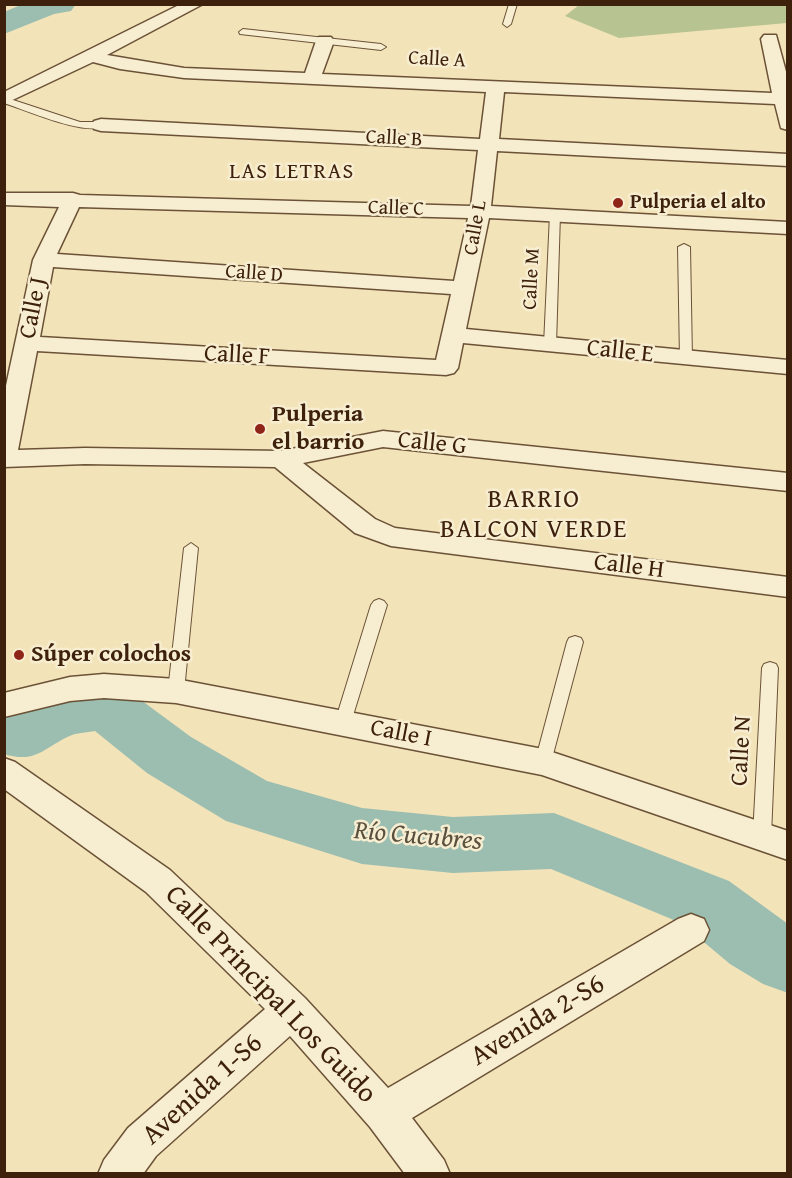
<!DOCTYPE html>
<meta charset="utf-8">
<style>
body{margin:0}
#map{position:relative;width:792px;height:1178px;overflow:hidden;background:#f3e3b8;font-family:"Gentium Book Plus",serif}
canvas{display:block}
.frame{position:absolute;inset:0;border:6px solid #3e210c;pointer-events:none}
</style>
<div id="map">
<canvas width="792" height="1178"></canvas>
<div class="frame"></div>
</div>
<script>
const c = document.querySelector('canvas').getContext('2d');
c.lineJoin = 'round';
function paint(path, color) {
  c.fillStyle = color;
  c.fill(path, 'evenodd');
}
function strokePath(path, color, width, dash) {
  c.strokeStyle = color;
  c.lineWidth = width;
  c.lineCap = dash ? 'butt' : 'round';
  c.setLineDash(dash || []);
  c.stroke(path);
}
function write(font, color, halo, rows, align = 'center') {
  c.font = font + ' "Gentium Book Plus",serif';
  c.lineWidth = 5;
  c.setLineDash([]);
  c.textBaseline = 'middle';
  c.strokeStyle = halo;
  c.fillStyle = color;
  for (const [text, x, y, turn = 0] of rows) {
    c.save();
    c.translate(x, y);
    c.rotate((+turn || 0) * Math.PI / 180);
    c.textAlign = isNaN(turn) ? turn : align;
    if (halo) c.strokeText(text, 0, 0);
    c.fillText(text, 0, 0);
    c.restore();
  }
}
paint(new Path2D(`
 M579,5h208v18l-168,15 -54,-22z`), '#b7c492');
paint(new Path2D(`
 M23,4h53l-5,7 -17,3 -50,20v-22z
 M105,682l21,7 65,48 76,44 95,27 91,9 101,-4 175,68 59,43v69l-25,-9 -33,-20 -49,-41 -130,-54 -98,4 -91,-9 -136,-43 -79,-48 -52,-42c-7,1 -14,2 -20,3 -29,10 -36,31 -71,20v-39c39,-20 58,-26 101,-33z`), '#9bbeb1');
const service = new Path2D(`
 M509,4h8l-6,20 -4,3 -4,-3z
 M243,29l138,15 5,3 -5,3 -141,-16 -1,-2z
 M4,97l76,25h21l5,3c-18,13 -80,-15 -102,-22z
 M555,211l5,3 -4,131 -6,4 -6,-4 6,-131z
 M684,244l6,3 2,112 -6,4 -6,-4 -2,-112z
 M191,543l7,5 -14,143 -2,4 -6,2 -6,-2 -2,-4 16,-143z
 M379,599l5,2 3,4 -36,117 -2,5 -6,1 -6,-1 -2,-5 36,-117 3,-4z
 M575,636l6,2 2,4 -32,120 -2,5 -6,2 -6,-2 -2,-5 32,-120 2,-4z
 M770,662l6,2 2,4 -7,168 -3,5 -6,3 -6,-3 -3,-5 9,-168 2,-4z`);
const minor = new Path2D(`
 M181,4h22l-96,51 77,13 121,5 11,-32 3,-4h12l3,4 -12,33 450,19 -11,-54 3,-4h12l12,44v51l-7,-2 -6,-24 -271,-12 -5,47 289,15v12l-291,-15 -6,55 297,16v12l-299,-16 -23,111 322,31v14l-325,-31 -5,25 -4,5 -8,2 -409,-24 -19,99 67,-2 196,3 102,-20 405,42v18l-405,-44 -80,16 72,56 20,9 393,49v20l-397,-51 -36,-13 -80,-66 -190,-3 -81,3v-72l29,-135 26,-53 -55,-2v-12h69l7,2 391,11 7,-56 -377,-19 -7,-2 -2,-4 2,-4 7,-2 379,20 6,-47 -302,-14 -64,-9 -27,-7 -89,42v-12zM79,207l389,11 -14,63 -397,-27zM53,267l398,27 -15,66 -396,-23z
 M104,674l72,5 367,70 245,82v29l-246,-85 -366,-72 -72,-5 -34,3 -66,16v-24l66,-16z
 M4,758l11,4 155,108 135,128 83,90 290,-169 13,-5 13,5 5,11 -5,11 -292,177 32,42 6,14h-45l-35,-47 -80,-91 -134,120 -13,18h-45l6,-14 24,-32 137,-119 -119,-117 -142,-103z`);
strokePath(service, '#6b5237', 2);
strokePath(minor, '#6b5237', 3);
paint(service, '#f7edd1');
paint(minor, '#f7edd1');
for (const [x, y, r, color] of [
 [618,203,6,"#8f2418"],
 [260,429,6,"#8f2418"],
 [19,655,6,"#8f2418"]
]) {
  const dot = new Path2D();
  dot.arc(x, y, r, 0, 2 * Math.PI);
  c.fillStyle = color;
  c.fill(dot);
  strokePath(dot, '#f7edd1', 2);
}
write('20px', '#3e210c', '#f7edd1', [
 ["Calle A",437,60,3],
 ["Calle B",394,139,3],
 ["Calle C",396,209,2],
 ["Calle L",476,228,-80],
 ["Calle D",254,274,4],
 ["Calle M",532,279,-87]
]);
write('bold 20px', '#3e210c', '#f7edd1', [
 ["Pulperia el alto",630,203]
], 'left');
c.letterSpacing = '1.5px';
write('22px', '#3e210c', '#f7edd1', [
 ["LAS LETRAS",292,172]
]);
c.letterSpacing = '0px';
write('24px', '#3e210c', '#f7edd1', [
 ["Calle J",34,308,-79],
 ["Calle E",620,352,6],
 ["Calle F",237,356,3],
 ["Calle G",432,444,6],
 ["Calle H",629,567,7],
 ["Calle I",401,734,11],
 ["Calle N",742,751,-87]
]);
write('bold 24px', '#3e210c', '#f7edd1', [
 ["Pulperia",272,415],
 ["el barrio",272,443],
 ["Súper colochos",31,655]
], 'left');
c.letterSpacing = '1.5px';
write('26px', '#3e210c', '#f7edd1', [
 ["BARRIO",534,500],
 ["BALCON VERDE",534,530]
]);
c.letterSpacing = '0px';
write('italic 26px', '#5a503e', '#f7edd1', [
 ["Río Cucubres",418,837,5]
]);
write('28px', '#3e210c', '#f7edd1', [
 ["Calle Principal Los Guido",270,995,46],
 ["Avenida 2-S6",538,1021,-31],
 ["Avenida 1-S6",203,1090,-42]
]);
</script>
